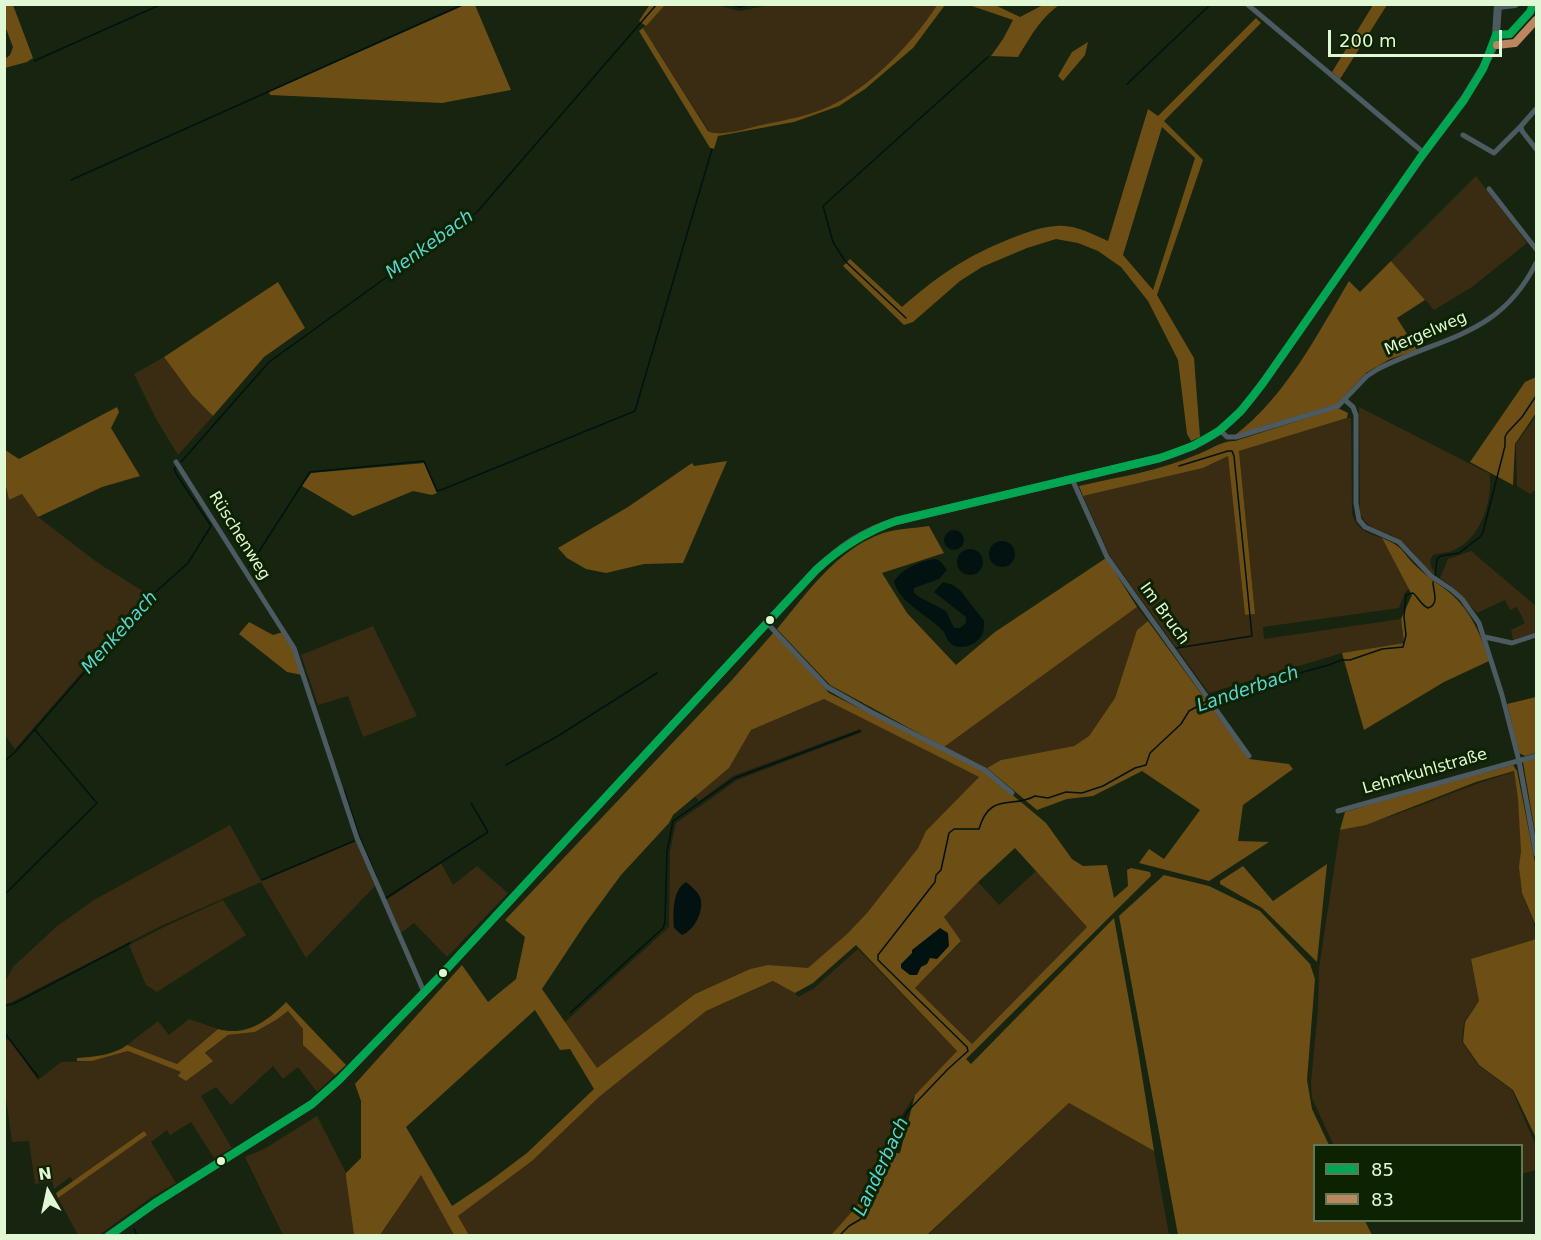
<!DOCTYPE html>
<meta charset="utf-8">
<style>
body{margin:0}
#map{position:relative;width:1541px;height:1240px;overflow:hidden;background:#17240f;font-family:"DejaVu Sans",sans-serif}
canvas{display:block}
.frame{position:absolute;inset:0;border:6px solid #e0f9d4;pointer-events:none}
.legend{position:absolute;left:1313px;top:1144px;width:210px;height:78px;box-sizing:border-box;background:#0d2200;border:2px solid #617855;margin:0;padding:8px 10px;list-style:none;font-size:18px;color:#e0f9d4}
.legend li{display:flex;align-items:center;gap:12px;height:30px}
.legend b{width:30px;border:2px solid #617855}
.north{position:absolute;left:18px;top:1162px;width:60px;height:60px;-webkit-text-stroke:4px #0d2200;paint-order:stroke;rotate:351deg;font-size:16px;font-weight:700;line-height:24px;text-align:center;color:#e0f9d4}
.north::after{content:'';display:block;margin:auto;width:21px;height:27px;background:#e0f9d4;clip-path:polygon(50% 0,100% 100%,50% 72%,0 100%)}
.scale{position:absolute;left:1328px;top:30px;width:174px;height:27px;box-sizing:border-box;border:3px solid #e0f9d4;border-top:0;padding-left:8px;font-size:18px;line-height:21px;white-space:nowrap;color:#e0f9d4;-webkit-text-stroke:4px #0d2200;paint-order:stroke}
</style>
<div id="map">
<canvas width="1541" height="1240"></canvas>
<div class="frame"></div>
<ul class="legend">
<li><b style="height:8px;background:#00a651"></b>85</li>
<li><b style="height:8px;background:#bb8660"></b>83</li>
</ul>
<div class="north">N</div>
<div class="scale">200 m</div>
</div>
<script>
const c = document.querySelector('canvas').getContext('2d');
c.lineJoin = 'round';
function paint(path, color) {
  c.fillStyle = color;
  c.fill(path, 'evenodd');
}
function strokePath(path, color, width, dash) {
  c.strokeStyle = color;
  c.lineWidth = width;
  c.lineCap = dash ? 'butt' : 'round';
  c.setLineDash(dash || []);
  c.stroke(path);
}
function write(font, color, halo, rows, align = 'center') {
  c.font = font + ' "DejaVu Sans",sans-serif';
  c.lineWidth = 6;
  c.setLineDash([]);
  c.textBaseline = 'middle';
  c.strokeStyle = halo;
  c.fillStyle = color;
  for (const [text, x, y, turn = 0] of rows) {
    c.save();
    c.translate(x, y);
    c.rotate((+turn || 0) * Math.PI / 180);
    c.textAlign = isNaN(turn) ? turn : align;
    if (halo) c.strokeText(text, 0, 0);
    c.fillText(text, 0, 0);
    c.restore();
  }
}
paint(new Path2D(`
 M776,4l161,1c-22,35 -63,78 -101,98 -23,13 -52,17 -78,23 -12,3 -39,11 -49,5l-66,-103 22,-23h53l21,6z
 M1476,176l51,67 -55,44 -38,23 -43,-49z
 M164,357l28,38 21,21 -35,39 -22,-36 -22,-45z
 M1359,407l131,67c2,29 -9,65 -38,77 -6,2 -13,2 -19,4 -5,7 -2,11 2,18v3c-12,-10 -23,-27 -34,-35 -14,-12 -35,-9 -41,-29z
 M1536,416v73l-6,5 -13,-8 -1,-42z
 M1347,418h4l1,96c5,16 15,19 30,24l27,51 -4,3 -6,16 -136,19 1,12 137,-20 3,24 -62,10 -133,40 -99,-137 -27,-60 120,-28 25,-12 17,159 10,-1 -16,-163z
 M4,482l5,18 13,-6 16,23 60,46 51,32 -134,154 -11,-15z
 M1471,551l65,55v26l-23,8 -2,-10 14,-7 -8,-16 -7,3 -5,-10 -28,13 -23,-25 -14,-10 8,-19z
 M1137,607l11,14 -11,9 -22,68 -26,38 -15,10 -73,14 -14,8 -43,-21z
 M373,626l44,90 -54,21 -15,-41 -30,9 -17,-50z
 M824,699l155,78 -53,54 -8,17 -51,65 -20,21 -39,35 -40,-4 -18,4 -55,25 -98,74 -32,-46 104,-95 1,-76 6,-28 61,-43 125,-48 -2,-3 -127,47 -34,25 -4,-5 34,-28 22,-38z
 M1514,772c4,25 8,52 7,78 0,14 -2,27 1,41 4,19 14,27 14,48l-65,20 8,42 -15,21 -2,20 16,23 34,25 24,56v24l-14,4v-28h-188l-22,-48 -1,-16 7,-72 1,-42 21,-138c59,-11 115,-42 174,-58z
 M230,825l31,56 95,-40 19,45 -69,72 -45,-76 -98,43 -151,77 -7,2v-22l8,-15 43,-40 38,-27z
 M441,863l12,22 24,-19 31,27 -61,64 -33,-34 -13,10 -15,-33z
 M1036,871l51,56 -115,117 -57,-56 46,-46 -17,-25 34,-35 21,23z
 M223,900l23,35 -89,57 -11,-7 -17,-40 35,-18z
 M858,949l99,102 -42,44 -20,31 -9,28 -29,52 -26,29h-362l-11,-19 74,-55 67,-64 107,-86 68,-30 21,12 3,4 15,-8z
 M288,1011l15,18v16l32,30 -18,17 -19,-25 -15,12 -10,-13 -42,39 -15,-18 -15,9 31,52 -18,10 -23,-36 -21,13 -3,-5 -16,12 25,41 -24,14 -53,38h-21l-20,-37 88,-63 -2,-4 -71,50 -3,-4 -16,12 -2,-8 -17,3 -6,-43 -17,1 -7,-51 -1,-50 5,-2 29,41 23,-18 31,-1 36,-10 53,21 5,9 26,-20 -7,-7 23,-19 27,-3 21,-12z
 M189,1019l29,10 -41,35 -50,-19 31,-24 11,14z
 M1069,1103l85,48 15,84 -242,1z
 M317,1116l29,57 8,62h-71l-38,-78 19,-8z
 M421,1174l33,61 -74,1z`), '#3a2c12');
paint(new Path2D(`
 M467,4l8,1 36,85 -69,13 -172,-8 -1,-3z
 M650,4l15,1 -19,21 -7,-5z
 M4,5h9l20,53 -6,4 -22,6v-9l5,-4 3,-8 -8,-21z
 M937,5h8l-32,43 -48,41 -26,17 -45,16 -76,14 -4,13 -4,-1 -71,-117 4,-3 65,103c11,6 38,-2 49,-5 27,-6 55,-10 79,-23 38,-20 79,-63 101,-98z
 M969,5h26l25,12 23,-12h16c-20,15 -28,31 -41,52l-27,-1 12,-17 10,-19z
 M1373,5h14l-47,74 -8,-7z
 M1256,18l5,5 -97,98 39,39 -46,135 37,63 6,79 -9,4 -4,-7 -9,-74 -30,-59 -27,-34 -23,-16 -20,-8 -22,-4 -29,9 -45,19 -22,14 -47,41 -9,3 -61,-59 7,-7 52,48c36,-31 61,-49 105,-67 15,-6 32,-13 49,-14 19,-2 36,8 52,15l40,-132 10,7zM1162,127l33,31 -42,132 -30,-35z
 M1088,42l-3,13 -22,26 -5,-5 14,-24z
 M1391,261l34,39 -28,18 20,32 -27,9 -24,14 -29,31 -102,31c51,-39 82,-100 114,-154l11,11z
 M278,282l27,46 -41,29 -51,59 -21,-21 -28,-38z
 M1536,377v36l-21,31 -2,41 -43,-23 55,-80z
 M117,407l2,5 -8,16 29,48 -38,11 -64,30 -16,-23 -13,6 -4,-18v-32l14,9z
 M1338,408l10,5 -1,5 -108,33 16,163 -10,1 -17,-159 -25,12 -120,28 -4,-10c39,-9 80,-15 117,-31 12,-4 26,-15 39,-14z
 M727,461l-44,102 -39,1 -38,9 -20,-4 -19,-11 -9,-10 70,-41 64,-44 2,3z
 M424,463l13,30 -5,2 -19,-4 -60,25 -51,-30 9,-13z
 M929,526l15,27 -62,20 25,40 49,52 39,-33 111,-74 31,49 -193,140 -114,-62 -53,-56c30,-36 59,-79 106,-96 13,-4 32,-5 46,-7z
 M1382,538c23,9 19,14 35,29 10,10 22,17 33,26 21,18 31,42 39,68l-45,21 -80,48 -22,-77 62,-10 -3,-24 11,-24z
 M1148,621l101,138 40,5 4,5 -50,36 -5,36 31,1 -60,39 -70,-18 10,-14 15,10 36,-49 -58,-39 -49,25 -26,3 -30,11 -50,-42 14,-8 73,-14 15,-10 26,-38 22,-68z
 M249,622l24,13 10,-3 11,18 8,25 -15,-3 -48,-38z
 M774,632l55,61 155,78 62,52 26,36 11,7 24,-1 7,33 14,-12 -1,-16 4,-2 19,4 1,4 -185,183 5,5 143,-146 24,132 16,101 -85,-48 -142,132h-96l26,-29 29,-52 14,-1 15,-58 42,-44 -101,-106 -43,38 -18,10 -22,-12 -67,30 -107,86 -67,64 -74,55 11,19h-15l-33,-60 -41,60h-26l-8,-58v-4l15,-15v-57l-6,-17 107,-119 26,37 28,-23 9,-42 -20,-17 226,-239zM824,699l155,78 -53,54 -8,17 -51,65 -20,21 -39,34 -40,-3 -18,4 -55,25 -98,74 -55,-79 43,-65 36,-49 48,-52 4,-8 56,-47 22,-38zM1015,848l72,79 -115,117 -57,-56 46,-47 -17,-24 34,-35zM535,1010l25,40 10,-1 24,40 -67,64 -36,27 -39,26 -46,-79z
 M1536,697v56l-11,3 -6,-3 -12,-49z
 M1536,758v80l-13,-76z
 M1513,765l4,6 19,96v59l-14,-33 -3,-26 2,-16 -3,-52 -4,-28 -38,11 -110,43 -26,5 5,-18 64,-19z
 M1327,864l-10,98 -55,-54 -42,-24v-3l23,-15 30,35z
 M1164,875l45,11 51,25 50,53 5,15 -8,101 5,29 17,36 -15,1v74l51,1 7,14h-194l-59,-319z
 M1536,939v199l-23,-48 -34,-25 -16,-23 2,-20 14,-21 -8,-42z
 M286,1002l60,63 -11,10 -32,-30v-16l-15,-18 -12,9 -21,12 -27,3 -23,18 8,8 -27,20 -8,-5 3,-4 -53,-21 -36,10h-15v-3c16,-1 37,-3 50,-13l50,19 41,-35c28,8 50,-8 68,-27z
 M144,1131l3,4 -89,63 -2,-5z`), '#6d4e15');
paint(new Path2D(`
 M944 540a10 10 0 1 1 20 0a10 10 0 1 1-20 0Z
 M989 554a13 13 0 1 1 26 0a13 13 0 1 1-26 0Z
 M957 562a13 13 0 1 1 26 0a13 13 0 1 1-26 0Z
 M935,559l5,2 7,9 -8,9 -25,9v5l5,4 27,14 8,17h6l6,-5v-6l-32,-25 9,-10 10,3 7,5 24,31c0,5 0,10 -2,14 -7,11 -23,17 -33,7 -3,-3 -3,-9 -7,-12 -14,-15 -44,-28 -48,-49 10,-13 25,-20 41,-22z
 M686,882c5,4 12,10 14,15 5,13 -6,34 -18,38l-8,-7c-1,-13 -2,-38 12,-46z
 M940,928l8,5 1,13 -12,13 -7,-1 -3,6 -6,3 -4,8h-7l-9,-7v-4l11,-11v-3z`), '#021210');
strokePath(new Path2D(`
 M728,4l12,3 12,-3
 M34,61l128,-57
 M1127,84l84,-80
 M71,180l393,-176
 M906,318l-61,-57 -12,-19 -10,-36 165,-149
 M181,462l88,-100 208,-150 180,-208
 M249,567l61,-95 114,-11 13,30 4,-1 194,-79 77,-262
 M1435,577l2,-18 4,-3 18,-3 21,-16 3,-5 22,-86v-9l2,-4 15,-16 14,-21
 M1177,648l75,-12 -18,-180 -2,-5h-4l-49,15
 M1212,699l73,-22 44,-12 12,-5h9l32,-11 21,-2 3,-12 -2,-18 2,-22 7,-2c6,5 8,12 15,15 12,-4 5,-17 5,-26
 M4,762l12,-11 134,-154 38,-34 23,-37 -34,-51 -3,-6 2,-2
 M506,765l52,-29 99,-63
 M344,790l16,48 17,40
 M262,880l92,-39
 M4,895l93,-92 -62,-73
 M385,897l1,1 102,-66 -17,-29
 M4,1006l9,-2 117,-61
 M570,1013l93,-85 2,-6 2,-70 6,-31 62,-43 125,-47
 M4,1032l34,45
 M134,1229l3,7
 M839,1236l10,-10 12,-7 1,-9 5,-5 19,-51 9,-14 12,-28 41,-43 20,-18 -1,-4 -89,-87v-5l57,-73 1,-7 5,-5 8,-37 5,-4h25c11,-38 34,-20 56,-33l13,2 18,-6 16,1 21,-7 32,-18 11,-3 4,-12 31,-29 8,-13 18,-10`), '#021210', 1.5);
strokePath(new Path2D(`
 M1247,4l177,149
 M1496,35l14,-1 20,-22 3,-8
 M1536,109l-15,17 1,5 14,18
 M1463,135l31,18 27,-27
 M1489,189l47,60
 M1345,400l8,7 3,8v88l3,17 6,7 34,15 32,34 21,14 10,9 17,24 23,72 17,66 17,93
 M1221,431l6,6h9l102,-31 29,-30 11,-7c65,-33 122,-33 158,-106
 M176,462l118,186 63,190 67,154
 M1072,479l35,78 142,199
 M767,623l60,64 44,25 114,58 27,23
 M1485,637l27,6 24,-8
 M1338,811l198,-55`), '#4c5a61', 5);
strokePath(new Path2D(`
 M1498,6l17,-2
 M108,1236l47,-33 157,-99 27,-24 104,-107 373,-403c26,-24 46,-38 80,-49l264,-63c51,-16 71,-31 103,-75l161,-230 40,-54 20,-33 8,-16 4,-15 2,-31`), '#4c5b61', 8);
strokePath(new Path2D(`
 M1496,35l14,-1 20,-22 3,-8
 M109,1236l46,-33 157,-99 27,-24 104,-107 373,-403c24,-22 49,-38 80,-49l264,-63 33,-12 26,-15 22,-20 22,-28 157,-225 44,-58 19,-31 13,-34`), '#00a651', 8);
strokePath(new Path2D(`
 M1497,45l18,-2 21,-23`), '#bb8660', 8);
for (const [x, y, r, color] of [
 [770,620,5,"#e0f9d4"],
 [443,973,5,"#e0f9d4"],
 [221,1161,5,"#e0f9d4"]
]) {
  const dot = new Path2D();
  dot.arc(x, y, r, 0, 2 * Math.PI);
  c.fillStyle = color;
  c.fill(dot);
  strokePath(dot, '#0d2200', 2);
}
write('16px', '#e0f9d4', '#0d2200', [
 ["Mergelweg",1426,334,-23],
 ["Rüschenweg",239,536,58],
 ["Im Bruch",1164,614,54],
 ["Lehmkuhlstraße",1425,772,-16]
]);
write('italic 18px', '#59d3d3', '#0d2200', [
 ["Menkebach",430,245,-36],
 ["Menkebach",120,633,-48],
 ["Landerbach",1248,690,-19],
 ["Landerbach",882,1167,-65]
]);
</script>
